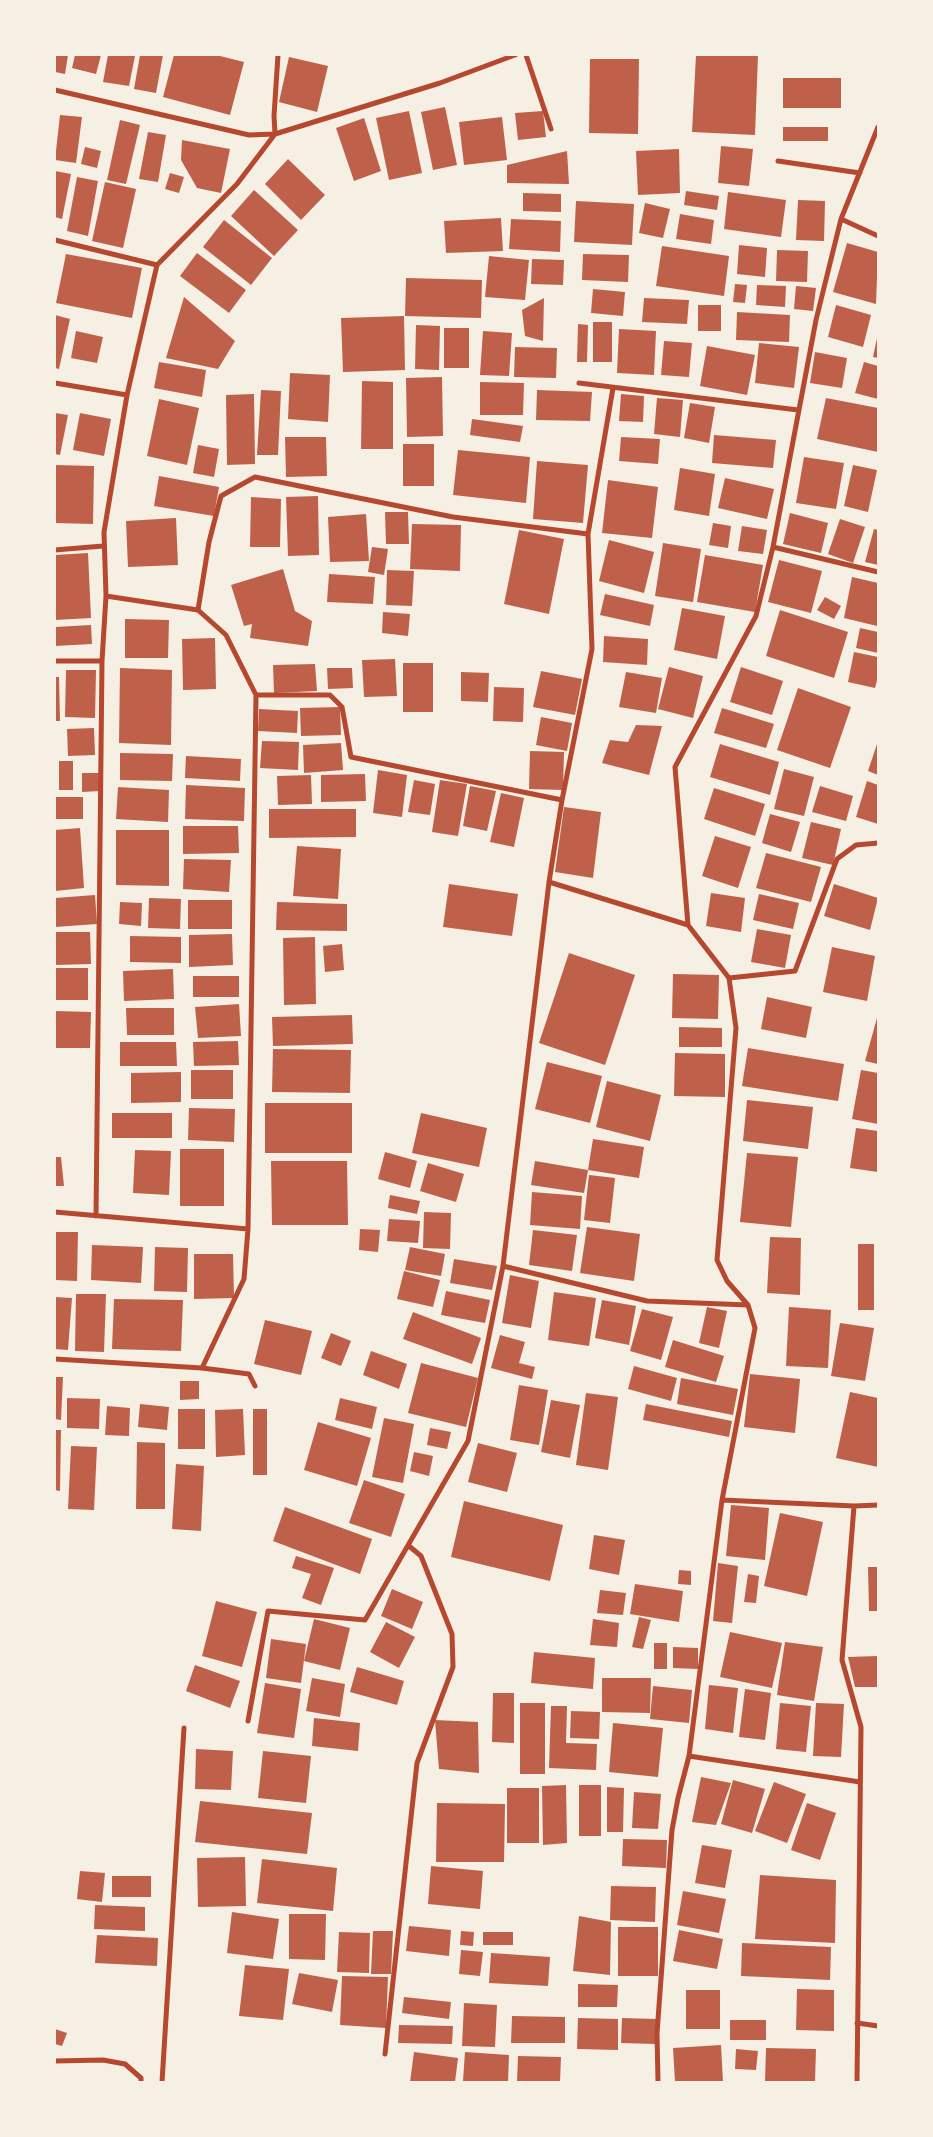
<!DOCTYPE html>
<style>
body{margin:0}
#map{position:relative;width:933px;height:2137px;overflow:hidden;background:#f6efe4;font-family:"Fira Sans",sans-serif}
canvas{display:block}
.frame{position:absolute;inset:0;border:56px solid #f6efe4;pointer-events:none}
</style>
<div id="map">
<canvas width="933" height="2137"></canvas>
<div class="frame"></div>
</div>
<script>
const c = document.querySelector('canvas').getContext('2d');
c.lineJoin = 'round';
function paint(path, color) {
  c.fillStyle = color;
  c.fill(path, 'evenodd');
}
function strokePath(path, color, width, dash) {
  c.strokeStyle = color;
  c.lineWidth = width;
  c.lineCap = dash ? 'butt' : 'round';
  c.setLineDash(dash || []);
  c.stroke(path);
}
paint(new Path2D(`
 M55,55h13l-3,19 -10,-2z
 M75,55h26l-5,19 -24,-6z
 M108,55l27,1 -6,30 -26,-4z
 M140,55h23l-7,38 -22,-4z
 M174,55h42l28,7 -14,53 -67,-18z
 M696,55h62l-3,80 -63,-3z
 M289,57l39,9 -11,46 -38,-10z
 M590,59h49l-1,75 -49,-1z
 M783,78h58v30h-58z
 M445,107l12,58 -24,5 -12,-58z
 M409,111l13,62 -33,7 -13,-62z
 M543,111l3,26 -28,3 -3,-27z
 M60,115l22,2 -6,46 -21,-3z
 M502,117l5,43 -43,5 -5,-43z
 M364,118l17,53 -27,10 -18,-53z
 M120,120l20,5 -14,59 -19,-4z
 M783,127h45v14h-45z
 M148,132l18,3 -8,47 -19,-3z
 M182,140l48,9 -9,44 -24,-5 -16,-28z
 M721,146l32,3 -4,37 -31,-3z
 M85,147l16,4 -4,17 -16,-4z
 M679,149l1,44 -42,2 -2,-44z
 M567,151l2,33 -62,-1v-18z
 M288,159l37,36 -24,25 -36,-36z
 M55,171l16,3 -9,45 -7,-2z
 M170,173l14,4 -5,16 -14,-4z
 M77,177l21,4 -10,55 -21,-5z
 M105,182l31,7 -13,59 -31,-7z
 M254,190l44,40 -24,26 -43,-40z
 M686,191l33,5 -2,14 -33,-5z
 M728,192l58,8 -5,37 -57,-8z
 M523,193l38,1v18l-38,-1z
 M798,200l27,1 -1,40 -28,-1z
 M576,201l58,3 -2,41 -58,-3z
 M645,203l25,6 -7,29 -24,-5z
 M680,214l34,6 -3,24 -35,-5z
 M501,218l2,33 -57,2 -2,-32z
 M511,219l50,2 -1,31 -51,-3z
 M224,220l48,38 -21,27 -48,-38z
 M847,243l31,9 -2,52 -43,-12z
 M739,245l28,3 -2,29 -28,-3z
 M662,246l67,10 -5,40 -68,-10z
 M777,250l31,1 -1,31 -31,-1z
 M197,253l49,37 -17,23 -49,-37z
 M66,254l76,14 -10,50 -76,-15z
 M583,254l46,1 -1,27 -46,-2z
 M489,256l40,4 -4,40 -40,-3z
 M532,259l32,1 -1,25 -32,-1z
 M406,278l76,2 -1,38 -76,-2z
 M735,284l12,1 -2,18 -12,-1z
 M757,285l29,1 -1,21 -29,-2z
 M796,286l20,2 -3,23 -19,-2z
 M593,289l32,3 -2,24 -32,-3z
 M184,297l51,44 -17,28 -52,-11z
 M544,298l-1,43 -18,-5 -3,-26z
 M644,298l45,2 -2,24 -45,-2z
 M698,305h23v26h-23z
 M836,305l35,10 -8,32 -35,-10z
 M737,312l53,3 -1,27 -53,-2z
 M55,315l15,4 -11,50 -4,-1z
 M404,316l1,54 -62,2 -2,-54z
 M593,322h19v40h-19z
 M578,324l10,1 -1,37h-10z
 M416,325l24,1 -1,44 -24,-1z
 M444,328h25v40h-25z
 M619,329l37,2 -2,44 -37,-2z
 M76,331l27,6 -6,26 -26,-5z
 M483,331l29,2 -3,43 -29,-1z
 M877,338h1v20l-5,-1z
 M664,341l28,2 -3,34 -28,-2z
 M759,343l40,4 -5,41 -39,-5z
 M707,346l48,9 -8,40 -47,-9z
 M515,347l42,1 -1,30 -42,-1z
 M815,352l32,6 -5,30 -32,-5z
 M159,362l47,8 -4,27 -48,-9z
 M864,362l14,4v33l-23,-6z
 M290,373l40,2 -2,47 -40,-3z
 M442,377l1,59 -36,1 -1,-59z
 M362,381l31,1v67h-32z
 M480,382l44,1 -1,32h-43z
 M261,390l20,1 -3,64h-21z
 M537,390l55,2 -2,29 -54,-1z
 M254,394l1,70 -28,1 -1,-70z
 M621,394l23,2 -1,26 -24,-1z
 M657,398l26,2 -3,37 -26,-3z
 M826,398l52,10v44l-61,-13z
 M159,399l40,9 -12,57 -40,-9z
 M690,403l25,4 -6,36 -25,-5z
 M55,413l13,2 -8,40 -5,-1z
 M80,413l31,6 -7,37 -31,-6z
 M472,419l51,7 -3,16 -50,-7z
 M714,435l62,5 -3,28 -61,-5z
 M285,437h41l1,39 -41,1z
 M621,437l39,2 -2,25 -39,-3z
 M403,444h31v42h-31z
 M198,445l21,4 -5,28 -21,-4z
 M458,450l72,7 -4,46 -73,-8z
 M804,457l40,6 -8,46 -40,-6z
 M537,461l51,4 -5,58 -50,-4z
 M55,465l39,1 -1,58 -38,-1z
 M853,465l24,5 -9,42 -24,-6z
 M680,468l35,6 -6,42 -35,-6z
 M159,476l60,11 -5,29 -60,-10z
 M725,478l49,11 -7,30 -49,-11z
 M608,480l50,7 -6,51 -50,-5z
 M318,496l1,59 -31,1 -2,-59z
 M251,497l30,2 -1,48h-30z
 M385,512h23l1,32h-23z
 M790,513l38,10 -7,30 -38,-9z
 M366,514l3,47 -39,1 -2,-45z
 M176,518l2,47 -50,2 -2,-46z
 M840,519l25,8 -12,36 -25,-9z
 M713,523l18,3 -3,22 -19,-3z
 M412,524l49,1 -1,46 -50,-2z
 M742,526l25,4 -4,24 -25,-3z
 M874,529l4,1v35l-13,-3z
 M519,530l45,9 -15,75 -45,-10z
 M609,540l45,12 -10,41 -45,-12z
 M663,543l38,6 -8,53 -38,-6z
 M372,547l16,2 -4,26 -16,-3z
 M88,553l3,65 -36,2v-65z
 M705,555l58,10 -8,47 -58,-10z
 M779,560l43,11 -11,42 -43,-11z
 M283,569l12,42 17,10 -4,25 -58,-8 2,-14 -8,2 -13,-41z
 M387,570l27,1 -2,35 -26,-1z
 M329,574l46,3 -2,27 -46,-2z
 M852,577l26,6 -1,43 -33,-8z
 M605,594l49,11 -4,21 -50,-11z
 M825,597l16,9 -7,13 -17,-9z
 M682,608l43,8 -8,43 -43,-9z
 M780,610l68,22 -14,46 -68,-22z
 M383,612l27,2 -2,22 -26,-3z
 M125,619l44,1 -1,38h-43z
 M91,625l1,19 -37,2v-19z
 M860,628l18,4v21l-22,-5z
 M604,636l44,3 -1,26 -44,-3z
 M215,638l1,51 -33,1 -1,-51z
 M854,652l24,5v19l-3,12 -27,-6z
 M395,659l2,37 -33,1 -2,-37z
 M403,663h30v49h-30z
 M315,664l2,27 -43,2 -1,-28z
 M669,667l34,9 -10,42 -35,-9z
 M741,667l42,14 -11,34 -42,-13z
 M120,668l52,2 -1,75 -52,-2z
 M327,668h25l1,20 -25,1z
 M66,670h30l-1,48 -30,-1z
 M541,671l41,8 -7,36 -42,-8z
 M461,672l28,1 -1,29 -27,-1z
 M626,672l36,6 -6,35 -37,-6z
 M55,677h4l1,44h-5z
 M494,687l30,1 -1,34 -30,-1z
 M798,688l53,19 -21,61 -53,-18z
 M340,707l1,28 -40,1 -1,-28z
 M722,708l52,16 -8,24 -52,-15z
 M259,709l39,2 -1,22 -39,-2z
 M541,717l31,6 -5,28 -31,-6z
 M636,725l26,1 -13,49 -47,-12 8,-23 18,2z
 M94,728l1,27 -27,1 -1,-27z
 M262,741l37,1 -1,28 -38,-2z
 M878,741v34l-10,-4z
 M341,743l2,27 -39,3 -1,-28z
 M720,744l59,18 -9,33 -60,-18z
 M530,751l34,1 -1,38 -34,-1z
 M120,753l53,1 -1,27 -52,-1z
 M186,756l55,3 -1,22 -55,-3z
 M59,761h14v29h-14z
 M784,769l30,8 -10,39 -30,-7z
 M378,770l29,5 -5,42 -29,-4z
 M82,773h18v18l-18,1z
 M365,774l1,27 -45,1v-27z
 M311,775l1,29 -34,1 -1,-29z
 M414,780l21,4 -5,31 -22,-3z
 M440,780l27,4 -9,52 -26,-4z
 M867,781l11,4v39l-22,-7z
 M186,785l59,3 -1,33 -59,-2z
 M470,786l26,5 -9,40 -24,-5z
 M820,786l33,10 -7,25 -34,-9z
 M118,787l51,3 -1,32 -52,-3z
 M714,788l51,16 -10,32 -51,-17z
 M501,793l23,5 -10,49 -24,-5z
 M55,797h28v22h-28z
 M564,807l37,5 -8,66 -38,-6z
 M269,809h87v28l-87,1z
 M770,814l30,8 -9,30 -29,-9z
 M811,822l30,7 -8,36 -31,-7z
 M183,826h55l1,27 -56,1z
 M80,828l4,60 -29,3v-61z
 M116,830h53v56l-53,-1z
 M715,836l36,11 -13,41 -36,-12z
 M297,846l44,3 -3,50 -45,-3z
 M766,853l55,14 -10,35 -55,-14z
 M184,859l47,1 -2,32 -46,-3z
 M449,884l69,10 -6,42 -69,-9z
 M834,884l44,14 -8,32 -46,-14z
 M711,893l34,5 -4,34 -35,-6z
 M759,894l40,9 -6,26 -40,-9z
 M95,895l2,29 -42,3v-29z
 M149,898l32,1 -1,30 -32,-1z
 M188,900h44v29h-44z
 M120,902l22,1 -1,23 -22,-2z
 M277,902l70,2v27l-71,-1z
 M757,929l34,6 -6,33 -34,-6z
 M55,932h35l1,32 -36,1z
 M232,934l1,31 -44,2v-32z
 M130,936l51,1v26l-51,-1z
 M315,937l1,67 -32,1 -1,-67z
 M342,944l2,26 -19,2 -2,-26z
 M832,947l43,9 -8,45 -44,-9z
 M569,953l66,22 -30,90 -66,-22z
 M55,968h33v32h-33z
 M173,969l1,30 -50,2 -1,-30z
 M673,974l46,1 -1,44 -46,-1z
 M193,976h46v21h-46z
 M767,997l45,10 -6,31 -45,-9z
 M239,1004l2,32 -43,2 -3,-31z
 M126,1008h48v27h-47z
 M55,1011l36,1 -1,36h-35z
 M352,1015l1,29 -80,2 -1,-29z
 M877,1018h1v46l-13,-3z
 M679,1027l43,1v19h-43z
 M238,1041l1,24 -45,1 -1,-24z
 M120,1042h56l1,24h-57z
 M748,1048l96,16 -6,37 -96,-15z
 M273,1049l78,1 -1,43 -78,-1z
 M675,1053l50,1v43l-51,-1z
 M547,1062l55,14 -12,47 -55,-14z
 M191,1070h42v29h-42z
 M861,1070l17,3v51l-26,-5z
 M181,1072v30l-50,1v-30z
 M607,1081l54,14 -11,46 -54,-14z
 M747,1100l66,7 -5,42 -65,-8z
 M265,1103h87v50h-87z
 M189,1108l46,1 -1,33 -46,-2z
 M112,1113h60v25h-60z
 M421,1113l66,15 -8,39 -67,-14z
 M856,1128l22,3v41l-28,-4z
 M593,1139l51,8 -5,31 -51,-8z
 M180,1149h44v57h-44z
 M135,1150l36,1 -2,44 -36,-2z
 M385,1152l32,9 -7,27 -32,-9z
 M747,1153l51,4 -7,70 -51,-5z
 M55,1157h6l3,29h-9z
 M271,1161h76l1,64h-76z
 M535,1161l53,9 -4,23 -53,-8z
 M428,1163l36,11 -8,28 -36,-11z
 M589,1175l26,3 -5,45 -26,-3z
 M532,1192l50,4 -2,33 -50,-4z
 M390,1195l30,6 -3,13 -29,-6z
 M424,1212l27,1 -1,36 -27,-1z
 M389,1219l31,2 -2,22 -31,-2z
 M587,1227l53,7 -6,47 -54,-8z
 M360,1229l20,1 -2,22 -19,-2z
 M533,1230l44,5 -5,36 -43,-6z
 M55,1232h23l-1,49 -22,-1z
 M770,1237l31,1 -1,57 -33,-2z
 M858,1244h16v66h-16z
 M92,1245l51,2 -2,36 -50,-3z
 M155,1247l33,1 -1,44 -33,-1z
 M410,1247l35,7 -4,22 -36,-6z
 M194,1254h39l1,44 -40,1z
 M454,1259l43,7 -5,24 -42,-7z
 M404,1271l36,9 -7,27 -36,-8z
 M510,1275l29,6 -8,47 -29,-5z
 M446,1291l44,9 -5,23 -44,-8z
 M554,1292l42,6 -7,48 -41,-6z
 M76,1294h30l-2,58 -29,-1z
 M55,1297l17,1 -4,52 -13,-1z
 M114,1299l69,1 -2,51 -69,-2z
 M602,1300l34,6 -7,39 -34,-7z
 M707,1307l20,4 -8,37 -20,-5z
 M789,1307l42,3 -3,58 -42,-2z
 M642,1309l31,8 -12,43 -31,-9z
 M413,1312l68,26 -9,26 -69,-25z
 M265,1320l47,11 -11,44 -47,-11z
 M840,1323l34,5 -9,53 -34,-5z
 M331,1333l20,8 -10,25 -20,-8z
 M500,1335l25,7 -6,21 16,4 -3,12 -41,-11z
 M673,1340l51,16 -8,26 -51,-15z
 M371,1351l36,13 -8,25 -36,-14z
 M421,1363l57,15 -12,49 -58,-14z
 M634,1366l43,12 -6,23 -43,-12z
 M750,1374l50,5 -5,54 -51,-6z
 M55,1377h8l-2,43 -6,-1z
 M681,1378l57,11 -5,26 -56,-11z
 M180,1381h19v18l-19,1z
 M519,1385l29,5 -9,55 -29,-5z
 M850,1392l28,6v69l-42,-9z
 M586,1393l32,4 -10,73 -32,-5z
 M67,1398l33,1 -1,30 -32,-1z
 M340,1398l37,9 -5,22 -37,-9z
 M551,1400l29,5 -10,53 -29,-6z
 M140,1404l29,3 -2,23 -29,-3z
 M646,1404l86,17 -3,16 -86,-17z
 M107,1406l23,2 -1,28 -24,-1z
 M178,1409h27v40h-27z
 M243,1409l2,46 -29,2 -1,-47z
 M253,1409h14v66h-14z
 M384,1418l30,6 -11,59 -31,-6z
 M318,1422l53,16 -14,48 -53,-16z
 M430,1428l21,4 -4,17 -20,-4z
 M55,1430h6l-1,61 -5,-1z
 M137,1442l28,1v66h-29z
 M478,1443l39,10 -10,39 -39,-10z
 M71,1446l26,1 -3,63 -26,-1z
 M414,1452l19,4 -4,20 -19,-5z
 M176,1464l28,2 -3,65 -29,-2z
 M364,1480l41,14 -14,43 -42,-14z
 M464,1501l99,24 -13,56 -99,-24z
 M731,1505l38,3 -4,52 -39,-4z
 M285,1507l87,32 -12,35 -87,-33z
 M780,1513l43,9 -16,74 -43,-10z
 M594,1535l31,5 -6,35 -30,-6z
 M296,1556l38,12 -13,37 -19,-7 9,-24 -19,-6z
 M718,1563l20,3 -6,57 -19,-2z
 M868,1567h10v44h-9z
 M679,1570l12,1v14l-13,-1z
 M748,1574l11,2 -3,27 -12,-1z
 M635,1584l48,7 -4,31 -49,-8z
 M392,1589l31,13 -11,27 -31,-13z
 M600,1590l26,3 -3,22 -26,-2z
 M216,1601l41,11 -15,55 -40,-11z
 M639,1617l12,3 -8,29 -11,-2z
 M314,1619l36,9 -10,42 -36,-9z
 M593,1619l26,4 -2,24 -27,-2z
 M386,1622l29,15 -16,31 -29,-16z
 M730,1632l52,11 -10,45 -52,-11z
 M271,1639l35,5 -5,39 -35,-5z
 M785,1642l38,5 -9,54 -37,-6z
 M654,1643h13v26h-13z
 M673,1647l25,1v21l-25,-1z
 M534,1652l61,6 -2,31 -62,-6z
 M878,1656v31h-23l-7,-30z
 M195,1665l45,16 -10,27 -44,-17z
 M357,1667l47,14 -7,24 -47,-13z
 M312,1678l33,6 -5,33 -34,-6z
 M602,1678h49l-1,35 -48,-1z
 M265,1683l36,6 -7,49 -37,-5z
 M709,1685l29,3 -5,45 -28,-4z
 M653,1686l39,4 -3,33 -39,-4z
 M745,1689l26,4 -6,47 -26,-3z
 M493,1693h21v50l-22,-1z
 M520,1703h25v71h-25z
 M780,1703l31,3 -5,46 -30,-3z
 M816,1703l28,1 -3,53 -28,-1z
 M551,1706h16l-1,37 31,1 -1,26 -47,-2z
 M571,1711l29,1 -1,27 -29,-1z
 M314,1718l46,5 -2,28 -46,-5z
 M435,1720l43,2 1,51 -40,-4z
 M613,1723l50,5 -5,49 -49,-5z
 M196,1749l37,2 -2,39 -36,-1z
 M263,1751l48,5 -5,47 -48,-5z
 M701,1777l30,6 -15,42 -24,-3z
 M733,1780l32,9 -13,44 -31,-9z
 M774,1782l32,12 -19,49 -32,-12z
 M566,1785l1,58 -24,2 -1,-59z
 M579,1785h22v51h-22z
 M607,1787l17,1 -1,44h-16z
 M507,1788h32v55h-32z
 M634,1792l27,2 -3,35 -26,-1z
 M200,1801l112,12 -5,41 -112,-12z
 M437,1803l68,1 -1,58h-68z
 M807,1803l29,10 -16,47 -29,-10z
 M623,1839l44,1 -1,28 -44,-2z
 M702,1845l30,5 -7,38 -30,-5z
 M245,1857l1,49 -48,1 -1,-49z
 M262,1859l75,9 -4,43 -76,-8z
 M431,1866l52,5 -3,38 -52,-5z
 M80,1871l25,2 -3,29 -25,-3z
 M760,1875l76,5 -1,63 -80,-4z
 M112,1876h39v21h-39z
 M611,1886l45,1 -1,35 -45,-2z
 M683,1891l43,8 -7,34 -42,-8z
 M95,1905l50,2v24l-51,-2z
 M232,1912l47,7 -6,40 -46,-6z
 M289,1914h37l-1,46 -36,-1z
 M579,1916l32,6 -1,53 -37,-4z
 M409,1926l42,4 -2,26 -43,-5z
 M618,1927h40v49h-40z
 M679,1930l44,9 -6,30 -44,-8z
 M373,1931h20l-2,43h-20z
 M461,1931l13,1 -1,14 -13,-1z
 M339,1932l31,1 -1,40 -32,-1z
 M483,1932h30v13h-30z
 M97,1935l61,3 -1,28 -62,-3z
 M742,1943l89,4 -1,33 -89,-4z
 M461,1950l22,2 -3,24 -21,-2z
 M491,1953l59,4 -2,29 -59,-3z
 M245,1965l44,4 -6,51 -44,-4z
 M299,1973l39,7 -6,32 -40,-8z
 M342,1976l46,1 -2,51 -46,-3z
 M578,1984l40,1 -1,22h-39z
 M797,1989l37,1v41l-38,-1z
 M686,1990h34v39h-34z
 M404,1997l47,5 -2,17 -47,-6z
 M464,2003l33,2 -2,42 -33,-1z
 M512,2016l53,1v26h-54z
 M578,2018l40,1v31l-41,-1z
 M622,2018l34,1 -1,25 -34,-1z
 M730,2020h36v20h-36z
 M399,2025l54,1 -1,18 -54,-1z
 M55,2029l12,4 -5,13 -7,-2z
 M721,2045l2,37h-48l-2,-34z
 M766,2048l50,1 -1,33h-50z
 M736,2049l22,2 -2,19 -21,-1z
 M414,2052l44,6 -3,24h-45z
 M465,2052l44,3 -1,27 -45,-1z
 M518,2056l43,1 -1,25h-43z`), '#bf614a');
strokePath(new Path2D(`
 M526,55l25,74
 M55,90l194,45 26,-1 165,-51 75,-28
 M275,134l-1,-18 4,-61
 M778,161l82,12
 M841,219l37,17
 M55,240l102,25
 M55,383l72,12
 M579,383l219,27
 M773,547l105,25
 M55,550l48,-4
 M106,596l92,14 28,25 30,60 -8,534 -4,50 -42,89
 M198,610l11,-68 12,-46 34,-19 198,40 135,17
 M55,661h47
 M256,695h74l12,12 9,50 211,43
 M549,882l139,43
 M729,978l-41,-53 -13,-158 81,-151 17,-69 43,-227 25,-101 37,-92
 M55,1212l193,17
 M96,1216l6,-555 4,-65 -2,-64 23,-137 30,-130 80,-81 38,-50
 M503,1266l144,35 101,4
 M55,1359l147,9 47,6 6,12
 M722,1500l132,6 24,-1
 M854,1506l-12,154 19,67 -4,355
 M248,1721l20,-110 97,9 103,-179 35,-175 46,-384 13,-82 30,-151 -4,-115 25,-146
 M689,1756l171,26
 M857,2023l21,3
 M385,2054l32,-291 36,-96 -1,-33 -31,-78 -12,-10
 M55,2061l48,-1 22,4 16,14v4
 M162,2082l22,-354
 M658,2082l-1,-49 15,-203 6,-32 11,-42 33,-256 33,-172 -7,-23 -21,-24 -10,-21 19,-232 -7,-50 66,-7 42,-112 19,-14 22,-2`), '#b5482f', 5);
</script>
